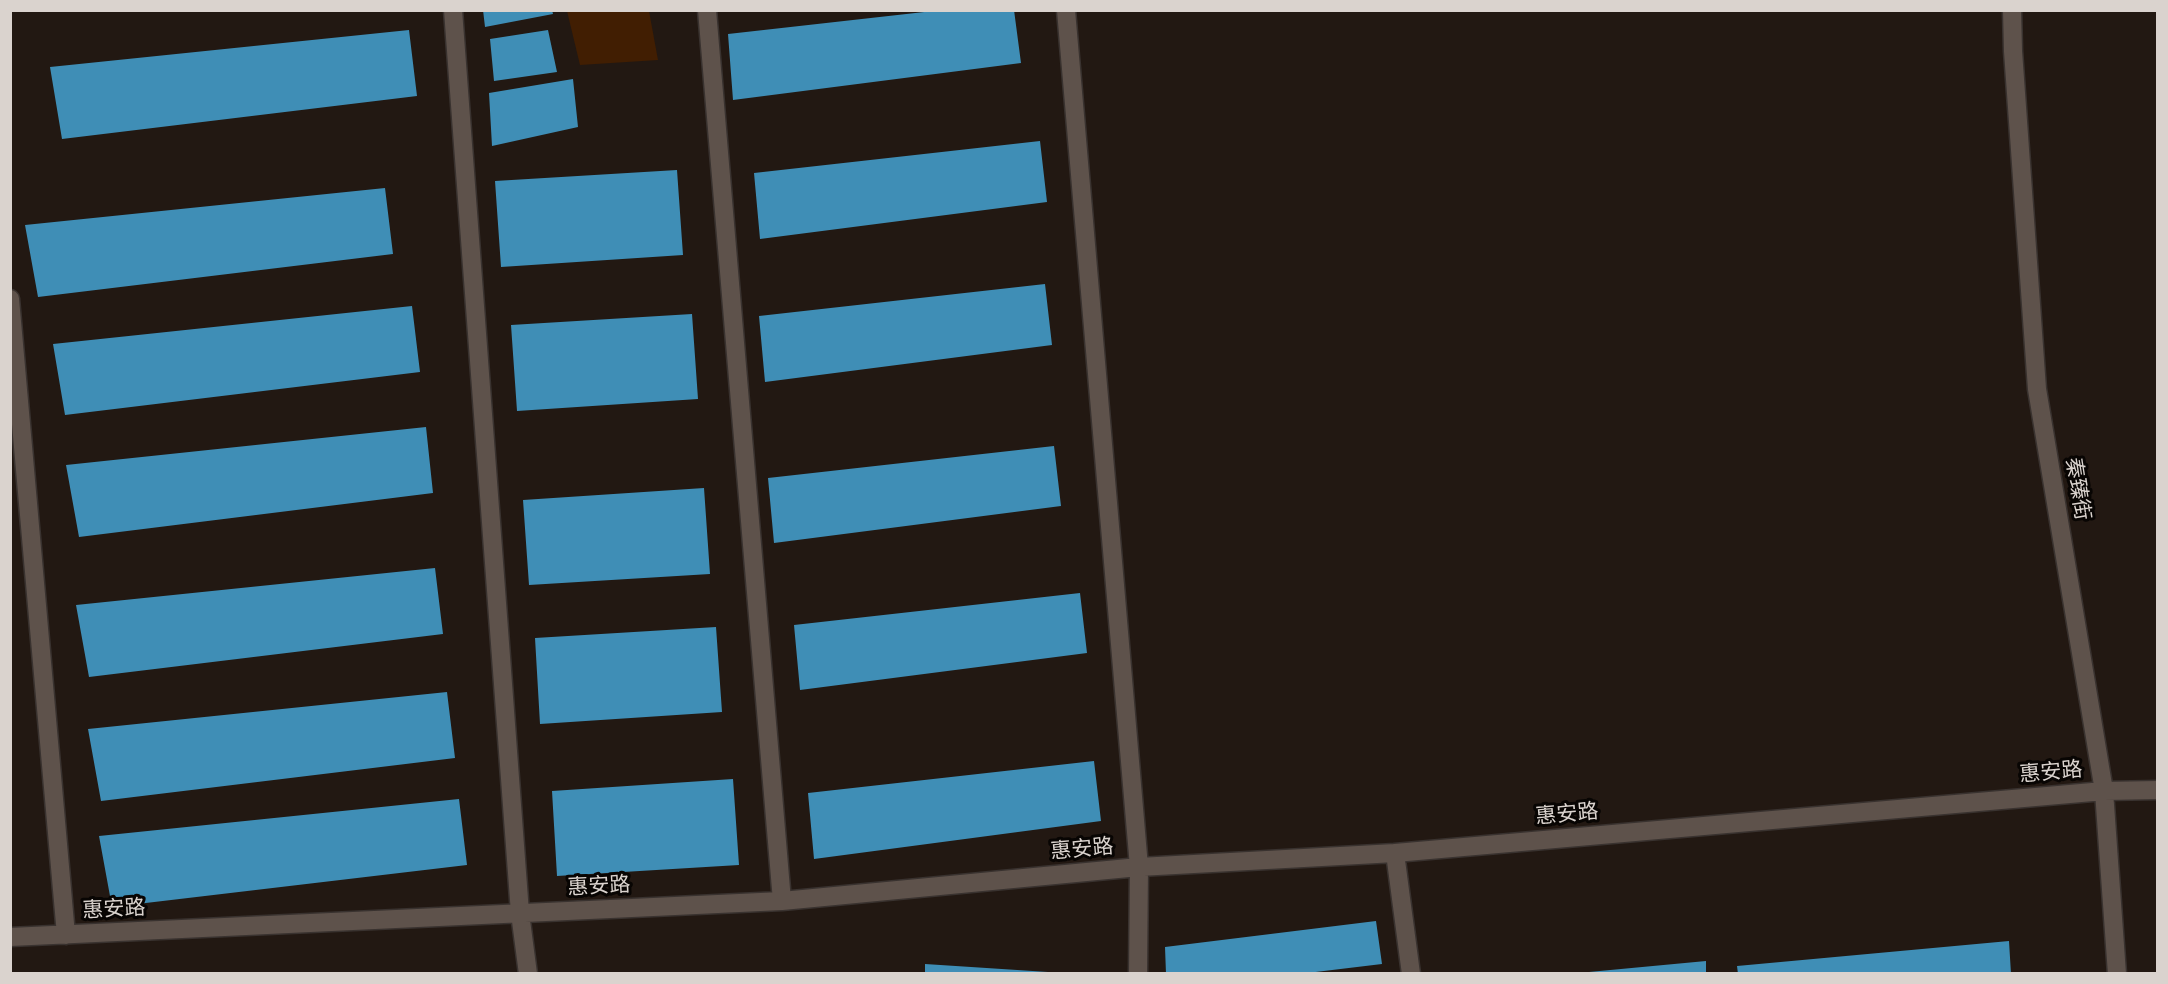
<!DOCTYPE html>
<meta charset="utf-8">
<style>
body{margin:0}
#map{position:relative;width:2168px;height:984px;overflow:hidden;background:#221812;font-family:"Varela Round",sans-serif}
canvas{display:block}
.frame{position:absolute;inset:0;border:12px solid #dad3ce;pointer-events:none}
</style>
<div id="map">
<canvas width="2168" height="984"></canvas>
<div class="frame"></div>
</div>
<script>
const c = document.querySelector('canvas').getContext('2d');
c.lineJoin = 'round';
function paint(path, color) {
  c.fillStyle = color;
  c.fill(path, 'evenodd');
}
function strokePath(path, color, width, dash) {
  c.strokeStyle = color;
  c.lineWidth = width;
  c.lineCap = dash ? 'butt' : 'round';
  c.setLineDash(dash || []);
  c.stroke(path);
}
function write(font, color, halo, rows, align = 'center') {
  c.font = font + ' "Varela Round","Noto Sans SC",sans-serif';
  c.lineWidth = 6;
  c.setLineDash([]);
  c.textBaseline = 'middle';
  c.strokeStyle = halo;
  c.fillStyle = color;
  for (const [text, x, y, turn = 0] of rows) {
    c.save();
    c.translate(x, y);
    c.rotate((+turn || 0) * Math.PI / 180);
    c.textAlign = isNaN(turn) ? turn : align;
    if (halo) c.strokeText(text, 0, 0);
    c.fillText(text, 0, 0);
    c.restore();
  }
}
paint(new Path2D(`
 M567,11h82l9,49 -78,5z`), '#411e02');
paint(new Path2D(`
 M483,10h69l1,4 -68,13z
 M942,10h72l7,53 -288,37 -5,-66z
 M409,30l8,66 -355,43 -12,-72z
 M548,30l9,42 -63,9 -4,-42z
 M573,79l5,48 -86,19 -3,-53z
 M1040,141l7,61 -287,37 -6,-66z
 M677,170l6,85 -182,12 -6,-86z
 M385,188l8,66 -355,43 -13,-72z
 M1045,284l7,61 -287,37 -6,-66z
 M412,306l8,66 -355,43 -12,-71z
 M692,314l6,85 -181,12 -6,-86z
 M426,427l7,66 -354,44 -13,-72z
 M1054,446l7,60 -287,37 -6,-65z
 M704,488l6,86 -181,11 -6,-85z
 M435,568l8,66 -354,43 -13,-72z
 M1080,593l7,60 -287,37 -6,-65z
 M716,627l6,85 -182,12 -5,-86z
 M447,692l8,66 -354,43 -13,-72z
 M1094,761l7,60 -287,38 -6,-66z
 M733,779l6,86 -182,11 -5,-85z
 M459,799l8,66 -355,42 -13,-71z
 M1376,921l6,43 -83,10h-133l-1,-27z
 M2009,941l2,33h-273l-1,-8z
 M1706,961v13h-117v-2z
 M925,964l123,8 -1,2h-122z`), '#3f8eb6');
const minor = new Path2D(`
 M453,10l67,903 8,61
 M707,10l75,891
 M1066,10l73,857 -1,107
 M2012,10l1,41 24,338 67,402 13,183
 M10,299l56,636
 M1395,853l16,121
 M10,937l772,-36 357,-34 256,-14 709,-62 54,-1`);
strokePath(minor, '#39322f', 21);
strokePath(minor, '#5e524b', 18);
write('21px', '#dad3ce', '#080503', [
 ["秦臻街",2077,489,81],
 ["惠安路",2051,773,-5],
 ["惠安路",1567,815,-5],
 ["惠安路",1082,850,-5],
 ["惠安路",599,887,-3],
 ["惠安路",114,910,-3]
]);
</script>
